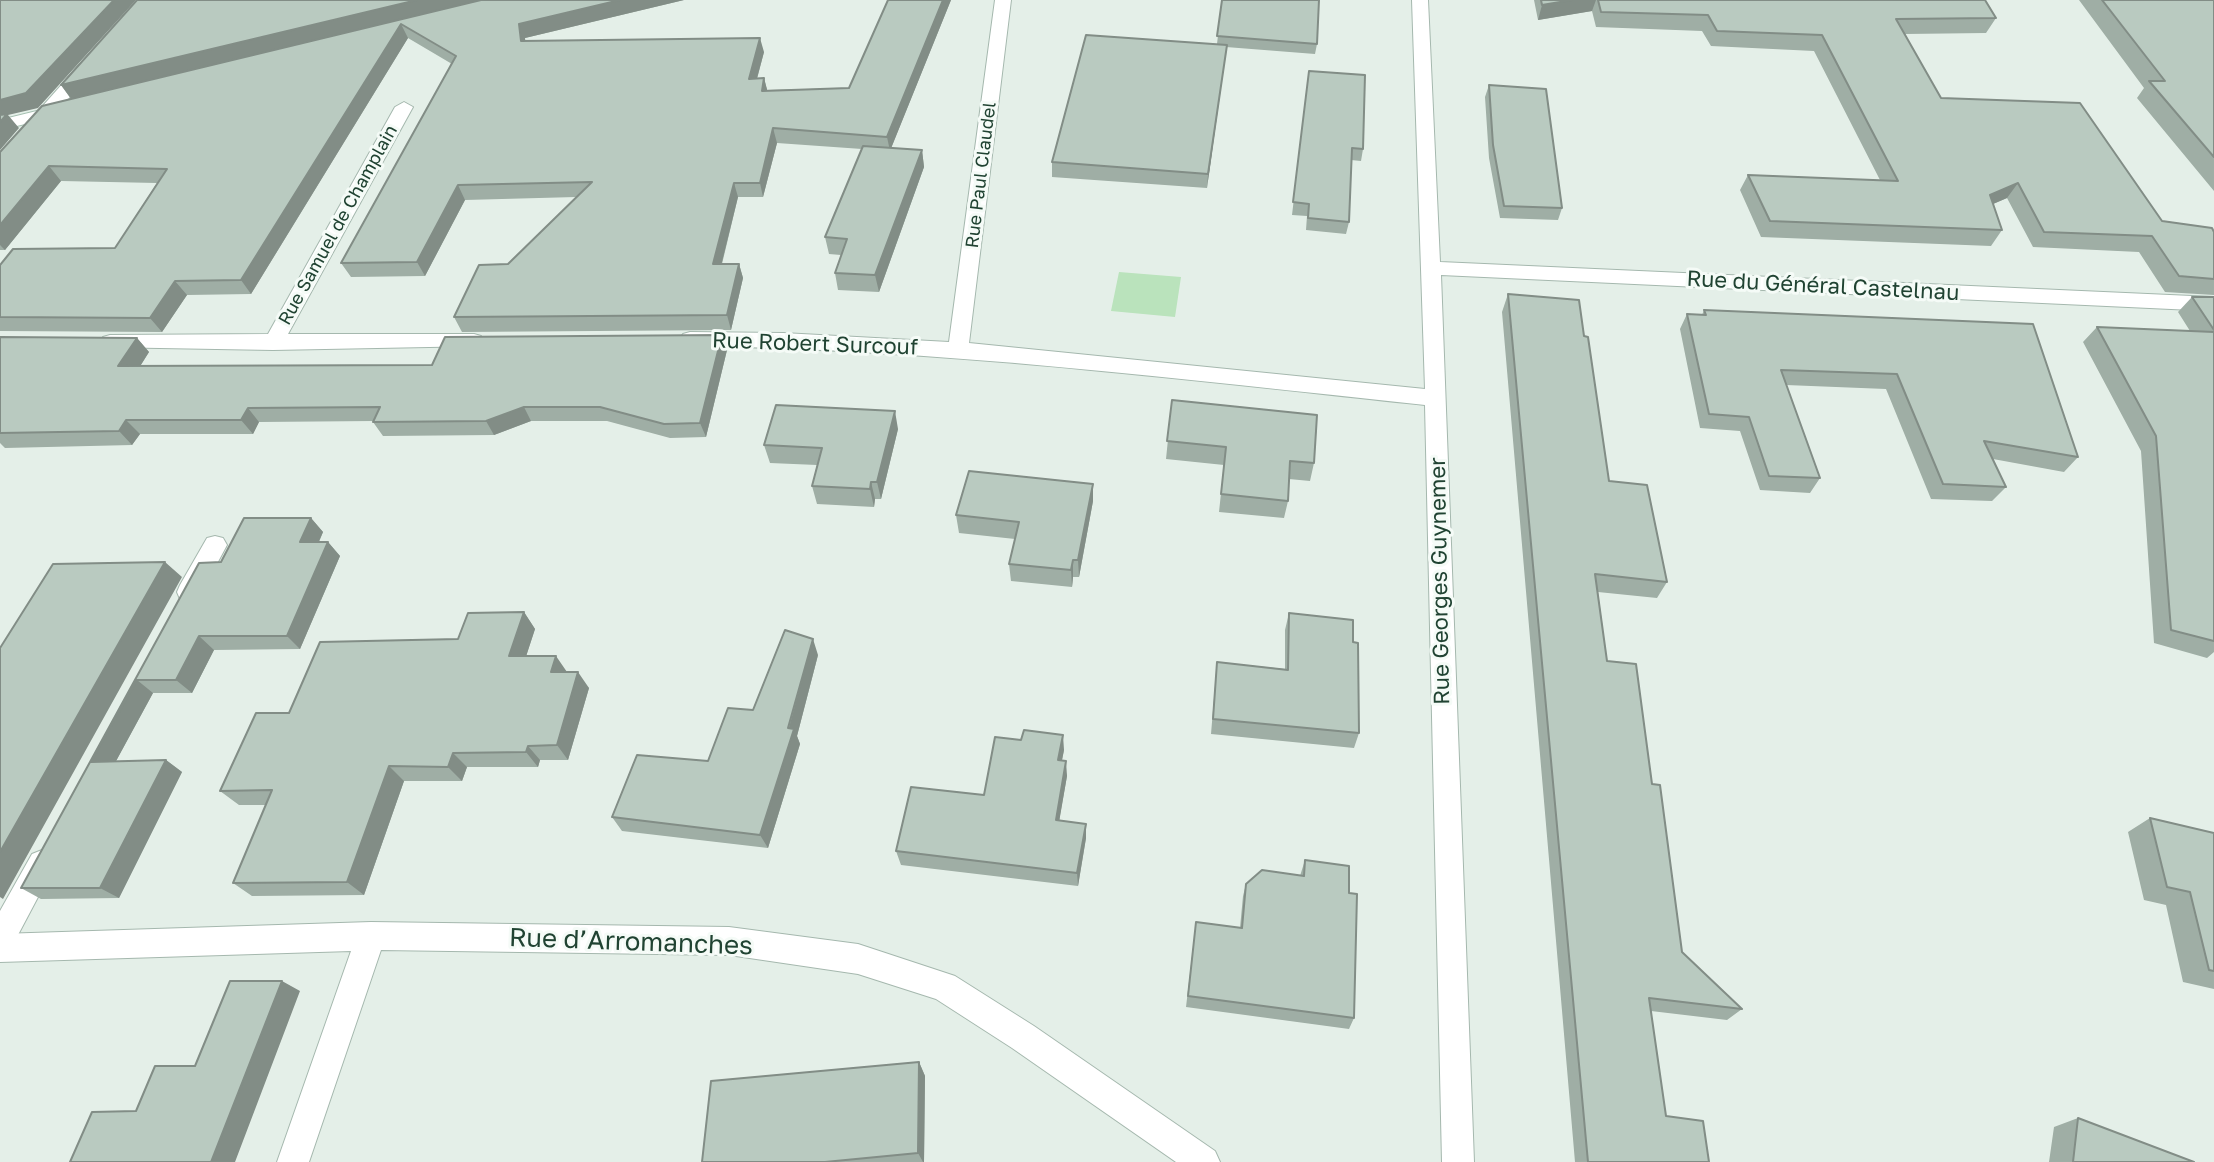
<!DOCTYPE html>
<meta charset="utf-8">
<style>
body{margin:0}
canvas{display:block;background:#e4efe8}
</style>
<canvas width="2214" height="1162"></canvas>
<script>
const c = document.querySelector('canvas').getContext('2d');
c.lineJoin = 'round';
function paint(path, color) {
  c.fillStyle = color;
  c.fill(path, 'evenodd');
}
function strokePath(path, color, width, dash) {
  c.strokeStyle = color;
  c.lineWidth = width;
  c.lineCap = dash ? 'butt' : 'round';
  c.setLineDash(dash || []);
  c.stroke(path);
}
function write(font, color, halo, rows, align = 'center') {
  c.font = font + ' "Golos Text",sans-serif';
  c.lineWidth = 6;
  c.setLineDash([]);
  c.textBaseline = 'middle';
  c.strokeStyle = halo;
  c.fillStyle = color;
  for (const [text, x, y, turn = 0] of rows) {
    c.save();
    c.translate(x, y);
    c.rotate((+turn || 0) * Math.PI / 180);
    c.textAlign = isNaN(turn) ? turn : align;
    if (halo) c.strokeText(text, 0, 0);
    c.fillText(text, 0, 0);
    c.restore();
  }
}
paint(new Path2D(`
 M1119,272l62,5 -6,40 -64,-6z`), '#bae3bc');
const service = new Path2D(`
 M215,536l8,2 4,7 -29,54 -9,3 -9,-3 -3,-7 3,-7 27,-47z
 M42,850l10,4 4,9 -46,87 -10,4v-43l32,-57z`);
const minor = new Path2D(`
 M995,0h16l-42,343 456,46 -13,-389h16l12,262 774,35v14l-773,-36 33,887h-32l-17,-757c-245,-26 -488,-56 -735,-59l-7,-2 -3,-5 3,-5 7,-2 93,1 166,9z
 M86,63l8,5 -2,4 -86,97 -6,1v-16l80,-90z
 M404,102l9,5 -125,227h186l7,2 3,5 -3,5 -208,4 -170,-3 -3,-5 3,-5 7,-2 158,-1 127,-227z
 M371,922l358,5 129,17 97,32 79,50 181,125 5,11h-44l-164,-114 -76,-49 -78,-25 -129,-19 -348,-5 -72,212h-32l74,-211 -351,11v-28z`);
const secondary = new Path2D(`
 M61,105l9,5 -3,4 -67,16v-10z`);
strokePath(service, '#a5b8ae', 2);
strokePath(minor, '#a5b8ae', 2);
strokePath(secondary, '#a4bfb0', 2);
paint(service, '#fff');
paint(minor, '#fff');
paint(secondary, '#fff');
paint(new Path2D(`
 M137,0h547l-159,38v3l239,11 -7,27 7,-1 3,12 82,-2 39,-88h63l-60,148 31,2 2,17 -45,125 -41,-2 -3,-17 6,-18 -12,-1 -4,-17 37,-88 -85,-6 -14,54h-25l-16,67h17l4,14 -12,52 -269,2 -8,-15 122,-120 -111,3 -40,76 -74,1 -10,-14 111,-199 -44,-26 -157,256 -64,1 -25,37 -162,-1v-66l115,-17 42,-65 -96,-2 -56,69h-5v-98l71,-53 -10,-14z
 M1222,0l95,44 -2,10 -89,-7 -19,141 -155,-11v-15l165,-118z
 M1534,0h451l11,18 -10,15 -81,1 36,64 221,123 52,11v63l-49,-3 -26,-40 -106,-5 -26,-49 -14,6 9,26 -11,16 -230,-9 -21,-47 8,-15 132,5 -66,-129 -103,-5 -9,-15 -106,-4 -4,-16 -54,9z
 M2079,0h135v191l-77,-93 7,-10z
 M1309,71l54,78 -2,12 -10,-1 -2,62 -3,12 -40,-4 1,-14 -15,-1z
 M1489,85l73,123 -4,12 -58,-2 -11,-60 -4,-61z
 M1508,294l76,42 25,145 58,101 -10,16 -59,-6 9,69 45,123 30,168 60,57 -15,11 -76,-9 15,105 43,46h-134l-73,-850z
 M2192,297h22v355l-7,6 -53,-15 -13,-192 -58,-109 14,-15 93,4 -12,-19z
 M1704,310l329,14 45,133 -14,15 -71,-13 13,28 -14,14 -61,-2 -45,-110 -100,-4 34,93 -10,15 -50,-3 -20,-59 -40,-3 -20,-99 7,-15 15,1z
 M0,337l137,1 12,14 -9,14 292,-1 295,-15 -21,87 -36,1 -63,-17h-76l-37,14 -111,1 -10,-14 1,-1 -115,1 -6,12h-113l-8,11 -127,3 -5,-5z
 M1172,400l142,63 -4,18 -21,-2 -1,22 -4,17 -65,-6 5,-47 -58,-6z
 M898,429l-17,70h-6l-1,8 -57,-3 -5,-18 5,-21 -47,-2 -6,-18z
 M1093,484v17l-14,76h-6l-1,10 -61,-6 -2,-17 6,-25 -56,-6 -3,-18z
 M311,518l12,14 -4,10h9l12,14 -40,93 -86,1 -22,43h-39l-37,68 50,-1 16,12 -63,126 -78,1 -20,-11 178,-325 22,-1z
 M524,612l11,17 -9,27 41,16 22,16 -21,72h-28l-2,7h-71l-5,14h-58l-40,114 -112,1 -19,-13 33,-78h-27l-19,-14 69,-78 169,-74z
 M1289,613l64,29 6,91 -5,15 -143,-14 6,-72 68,7v-39z
 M818,655l-21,81 3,8 -32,104 -146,-17 -10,-14 96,-56 45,-51z
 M1064,750l-2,10 5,16 -8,45 27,17 -8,48 -177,-21 -5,-14z
 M2150,818l64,15v156l-31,-7 -17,-77 -22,-5 -16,-68z
 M1305,860l44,33 5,125 -5,11 -163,-22 10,-85 44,6 3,-32 3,-12 54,-8z
 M919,1062l6,14 -1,86h-222z
 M2078,1118l116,44h-145l5,-35z`), '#9faea5');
paint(new Path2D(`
 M114,0h22l-98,108 -30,7 11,13 -19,22v-50z
 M417,0h65l-410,100 -11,-15z
 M620,0h64l-159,38 2,17 -6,-14 -2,-17z
 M943,0h8l-61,151 -3,-14z
 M1572,0h24l-4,11 -54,9 4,-15z
 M401,24l7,14 -157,256 -10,-14z
 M760,38l4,14 -11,41 -4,-14z
 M1227,45l-2,14 -18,129 1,-14z
 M764,78l4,15 -6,-2z
 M773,128l4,15 -14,54 -3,-14z
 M922,150l2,17 -45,125 -4,-17z
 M49,166l12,15 -56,69 -5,-5v-20z
 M734,183l4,14 -20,81 -5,-14z
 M2018,183l-11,15 -28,12 11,-15z
 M458,185l7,15 -40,76 -8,-14z
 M739,264l4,14 -12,52 -4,-15z
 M175,281l12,14 -25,37 -12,-14z
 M722,335l5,15 -21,87 -6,-14z
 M137,338l12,14 -18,29 -13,-15z
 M524,407l7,14 -37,14 -8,-14z
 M248,408l11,14 -6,12 -12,-14z
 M895,411l3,18 -17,70 -4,-17z
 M126,420l14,14 -8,11 -13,-14z
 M871,482l4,17 -1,8 -4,-18z
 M1093,484v17l-14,76 -1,-17z
 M311,518l12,14 -11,25 -12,-15z
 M328,542l12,14 -40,93 -13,-13z
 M1073,560v17l-1,10 -1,-17z
 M165,562l17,15 -179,322 -3,-2v-45z
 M524,612l11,17 -14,43 -12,-16z
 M199,636l15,14 -22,43 -16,-13z
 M813,639l5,16 -21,81 3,8 -32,104 -8,-13z
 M556,656l11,16h-16z
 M578,672l11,16 -21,72 -11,-15z
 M137,680l16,13 -44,81 -18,-12z
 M1063,735l1,15 -5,25 -1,-15z
 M528,746l12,14 -2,7 -12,-15z
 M453,753l14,14 -5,14 -14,-14z
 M166,760l16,12 -63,126 -19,-10z
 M1066,761l1,15 -10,58 -1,-14z
 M389,766l15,15 -40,114 -17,-13z
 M1086,824v14l-8,48 -1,-13z
 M282,981l18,10 -65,171h-24z
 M919,1062l6,14 -1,86h-1l-5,-9z`), '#828d86');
const building = new Path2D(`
 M0,0h114l-88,93 -26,7z
 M137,0h280l-356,85z
 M481,0h139l-101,24 2,17 239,-3 -11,41 15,-1 -2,13 87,-3 39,-88h55l-56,137 -114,-9 -13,55h-26l-21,81h26l-12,51 -273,2 25,-52 29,-1 84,-82 -134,3 -41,77 -76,1 115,-207 -55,-32 -160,256 -66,1 -25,37 -150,-1v-52l13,-16 102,-1 52,-79 -118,-3 -49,59v-73l42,-46z
 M1222,0h97l-2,44 -100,-8z
 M1541,0h31l-30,5z
 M1598,0h387l11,18 -100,1 45,79 139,5 82,118 50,7 2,4v47l-35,-3 -27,-40 -108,-4 -26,-49 -28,12 12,35 -232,-9 -22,-46 150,6 -76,-146 -105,-4 -9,-16 -107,-3z
 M2102,0h112v157l-65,-76h16z
 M1086,35l141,10 -19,129 -156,-12z
 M1309,71l56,4 -2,74 -11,-1 -3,74 -41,-4 1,-14 -16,-2z
 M1489,85l57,4 16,119 -58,-2 -11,-61z
 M7,114l-7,8v-7z
 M863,146l59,4 -47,125 -40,-2 12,-34 -22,-2z
 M1508,294l71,6 5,36 4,1 21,144 38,4 20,97 -72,-8 12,87 29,3 16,120 8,1 22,167 60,57 -93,-11 17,118 37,5 6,41h-121z
 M2192,297h22v33z
 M1704,310l329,14 45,133 -94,-16 22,46 -63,-3 -46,-110 -116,-4 39,108 -51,-2 -20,-59 -40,-3 -22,-100 19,1z
 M2097,327l117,5v309l-43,-11 -15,-194z
 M722,335l-22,88 -36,1 -64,-17h-76l-38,14 -113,1 7,-15 -132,1 -7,12h-115l-7,11 -119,2v-96l137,1 -19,28 314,-1 13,-28z
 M1172,400l145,15 -3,48 -24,-2 -2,40 -67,-7 5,-47 -59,-6z
 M776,405l119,6 -18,71h-6l-1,7 -58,-3 10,-38 -58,-3z
 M969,471l124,13 -15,76h-5l-2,10 -62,-6 10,-42 -63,-7z
 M244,518h67l-11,24h28l-41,94h-88l-23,44h-39l-46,82 75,-2 -66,128h-79l178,-325 22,-1z
 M165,562l-165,290v-204l53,-84z
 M524,612l-15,44h47l-5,16h27l-21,73 -29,1 -2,6 -73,1 -5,14 -59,-1 -42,116 -114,1 39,-93 -52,1 36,-78h33l31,-71 138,-3 10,-26z
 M1289,613l64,7v22l5,1 1,90 -146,-14 4,-57 71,8z
 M785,630l28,9 -25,89 6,1 -34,106 -148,-18 25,-62 71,6 20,-53 25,2z
 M1024,730l39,5 -5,25 8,1 -10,59 30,4 -9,49 -181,-22 15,-64 73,8 11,-58 26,3z
 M2150,818l64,15v138l-5,-1 -19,-78 -23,-5z
 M1305,860l44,6v27l8,1 -3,124 -166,-22 8,-74 46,6 4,-44 16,-14 42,6z
 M230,981h52l-71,181h-141l22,-50 44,-1 19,-45h40z
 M919,1062l-1,91 -93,9h-123l9,-81z
 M2078,1118l116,44h-121z`);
paint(building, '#b9cac0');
strokePath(building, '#828d86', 2);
write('18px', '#204332', '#f5fbf7', [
 ["Rue Paul Claudel",981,175,-83],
 ["Rue Samuel de Champlain",338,225,-61]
]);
write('22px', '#204332', '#f5fbf7', [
 ["Rue du Général Castelnau",1823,286,3],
 ["Rue Robert Surcouf",815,344,2],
 ["Rue Georges Guynemer",1440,581,-91]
]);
write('26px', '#204332', '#f5fbf7', [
 ["Rue d’Arromanches",631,942,2]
]);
</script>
